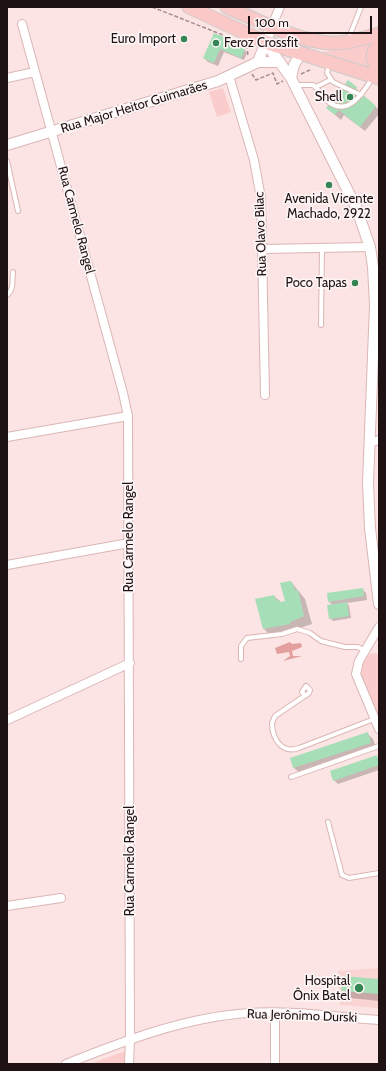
<!DOCTYPE html>
<meta charset="utf-8">
<style>
body{margin:0}
#map{position:relative;width:386px;height:1071px;overflow:hidden;background:#fbe4e3;font-family:Cabin,sans-serif}
canvas{display:block}
.frame{position:absolute;inset:0;border:8px solid #1f1212;pointer-events:none}
.scale{position:absolute;left:248px;top:16px;width:124px;height:18px;box-sizing:border-box;border:2px solid #1f1212;border-top:0;padding-left:5px;font-size:12px;line-height:14px;white-space:nowrap;color:#1f1212;-webkit-text-stroke:3px #fdf5f5;paint-order:stroke}
</style>
<div id="map">
<canvas width="386" height="1071"></canvas>
<div class="frame"></div>
<div class="scale">100 m</div>
</div>
<script>
const c = document.querySelector('canvas').getContext('2d');
c.lineJoin = 'round';
function paint(path, color) {
  c.fillStyle = color;
  c.fill(path, 'evenodd');
}
function strokePath(path, color, width, dash) {
  c.strokeStyle = color;
  c.lineWidth = width;
  c.lineCap = dash ? 'butt' : 'round';
  c.setLineDash(dash || []);
  c.stroke(path);
}
function write(font, color, halo, rows, align = 'center') {
  c.font = font + ' Cabin,sans-serif';
  c.lineWidth = 3.5;
  c.setLineDash([]);
  c.textBaseline = 'middle';
  c.strokeStyle = halo;
  c.fillStyle = color;
  for (const [text, x, y, turn = 0] of rows) {
    c.save();
    c.translate(x, y);
    c.rotate((+turn || 0) * Math.PI / 180);
    c.textAlign = isNaN(turn) ? turn : align;
    if (halo) c.strokeText(text, 0, 0);
    c.fillText(text, 0, 0);
    c.restore();
  }
}
paint(new Path2D(`
 M379,968v40l-39,-3 -2,-34z`), '#fad4d3');
paint(new Path2D(`
 M374,41l-7,14 5,18 -53,-20z
 M223,88l8,24 -14,5 -8,-25z
 M374,653l5,2v67c-7,-16 -36,-62 -5,-69z
 M125,1051v13h-35z`), '#facdcc');
paint(new Path2D(`
 M290,642l2,2 9,-1 1,4 -10,4 1,5h9l-19,5 7,-5 -1,-4 -12,2 -2,-6z`), '#e29f9e');
paint(new Path2D(`
 M214,34l29,13 4,6 -3,7 -20,-8 -6,14 -10,-4 -4,-4z
 M348,81l31,29v4l-14,17 -21,-16 -3,5 -14,-12z
 M292,583l13,16 7,25 -15,5v2l-24,7 -9,-9 10,-33 8,7 4,-1z
 M362,589l4,4 1,7 -20,3 2,3 2,12 -18,3 -3,-3 3,-13 -4,-3z
 M368,734l5,5 3,9 -76,25 -6,-5 -3,-10z
 M376,756l3,3v11l-41,14 -4,-4z
 M379,980v21l-29,-3 -7,-8z`), '#0003');
paint(new Path2D(`
 M214,33l28,11 3,6 -4,8 -21,-9 -6,14 -11,-5z
 M348,80l9,7 -1,2 20,17 -16,21 -21,-17 -4,5 -9,-7z
 M290,581l2,1 3,8h3l6,26 -14,6v2l-27,5 -8,-30 19,-4 3,6 3,-1v2l5,-1 -5,-18z
 M363,588l1,8 -36,6 -1,-9z
 M347,602l2,14 -20,3 -2,-14z
 M368,732l3,11 -78,25 -3,-10z
 M377,755l2,10 -46,16 -3,-10z
 M343,976l36,3v15l-38,-3z`), '#a6deb7');
const service = new Path2D(`
 M348,40l13,-33
 M329,64l-2,9 6,9 28,13
 M295,85h18c7,5 10,13 17,18 20,13 34,-12 43,-26
 M316,87l14,-7
 M7,161l11,50
 M7,295c7,-5 5,-15 6,-23
 M321,325l1,-77
 M241,659v-13l6,-8 35,-4 15,-5 13,4 11,8 24,6h13l7,4
 M305,696l-3,-4 4,-6 4,4 -1,3 -34,23 -3,7c0,16 10,31 27,25l75,-29
 M291,777l88,-31
 M328,822l14,53 7,3 30,-5`);
const minor = new Path2D(`
 M22,24l101,369 5,23 2,623 -1,25
 M272,25l8,-18
 M229,76l25,84 7,38 4,197
 M7,78l28,-6
 M263,249l107,-2
 M7,437l121,-21
 M369,443l10,-3
 M7,565l122,-22
 M379,627l-20,34 -3,13 23,55
 M7,720l123,-57
 M7,906l54,-8
 M275,1013v51
 M66,1064c58,-23 119,-47 183,-51 42,-3 88,4 130,7`);
const tertiary = new Path2D(`
 M265,42l26,36 65,129 14,40 3,20 2,38 -7,178 2,45 9,76
 M258,62l14,-37
 M291,78l3,-13 7,-12
 M7,145l211,-64 40,-19h22`);
const primary = new Path2D(`
 M189,7l76,35 114,36
 M227,7c31,13 77,38 110,36 15,-1 28,-5 42,-9
 M379,45c-8,8 -8,16 0,24`);
strokePath(service, '#dbb6b5', 6);
strokePath(minor, '#dbb6b5', 10);
strokePath(tertiary, '#dbb6b5', 12);
strokePath(primary, '#cecbcb', 15);
strokePath(new Path2D(`
 M152,7l71,28
 M247,45l1,12
 M252,74l4,6 17,-7 4,11 6,-3
 M301,74l11,-5`), '#a18e8d', 1.5, [4, 2]);
strokePath(service, '#fff', 4);
strokePath(minor, '#fff', 8);
strokePath(tertiary, '#fff', 10);
strokePath(primary, '#fbc8c8', 13);
for (const [x, y, r, color] of [
 [184,39,4,"#358453"],
 [216,43,4,"#358453"],
 [350,97,4,"#358453"],
 [329,185,4,"#358453"],
 [355,283,4,"#358453"],
 [359,988,5,"#358453"]
]) {
  const dot = new Path2D();
  dot.arc(x, y, r, 0, 2 * Math.PI);
  c.fillStyle = color;
  c.fill(dot);
  strokePath(dot, '#fdf5f5', 1.5);
}
write('13px', '#1f1212', '#fdf5f5', [
 ["Euro Import",176,39],
 ["Feroz Crossfit",224,43,"left"],
 ["Shell",342,97],
 ["Avenida Vicente",329,199,"center"],
 ["Machado, 2922",329,214,"center"],
 ["Poco Tapas",347,283],
 ["Hospital",350,981],
 ["Ônix Batel",350,996]
], 'right');
write('13px', '#1f1212', '#fdf5f5', [
 ["Rua Major Heitor Guimarães",134,107,-17],
 ["Rua Carmelo Rangel",76,220,75],
 ["Rua Olavo Bilac",261,234,-92],
 ["Rua Carmelo Rangel",129,537,-90],
 ["Rua Carmelo Rangel",130,861,-90],
 ["Rua Jerônimo Durski",302,1016,2]
]);
</script>
